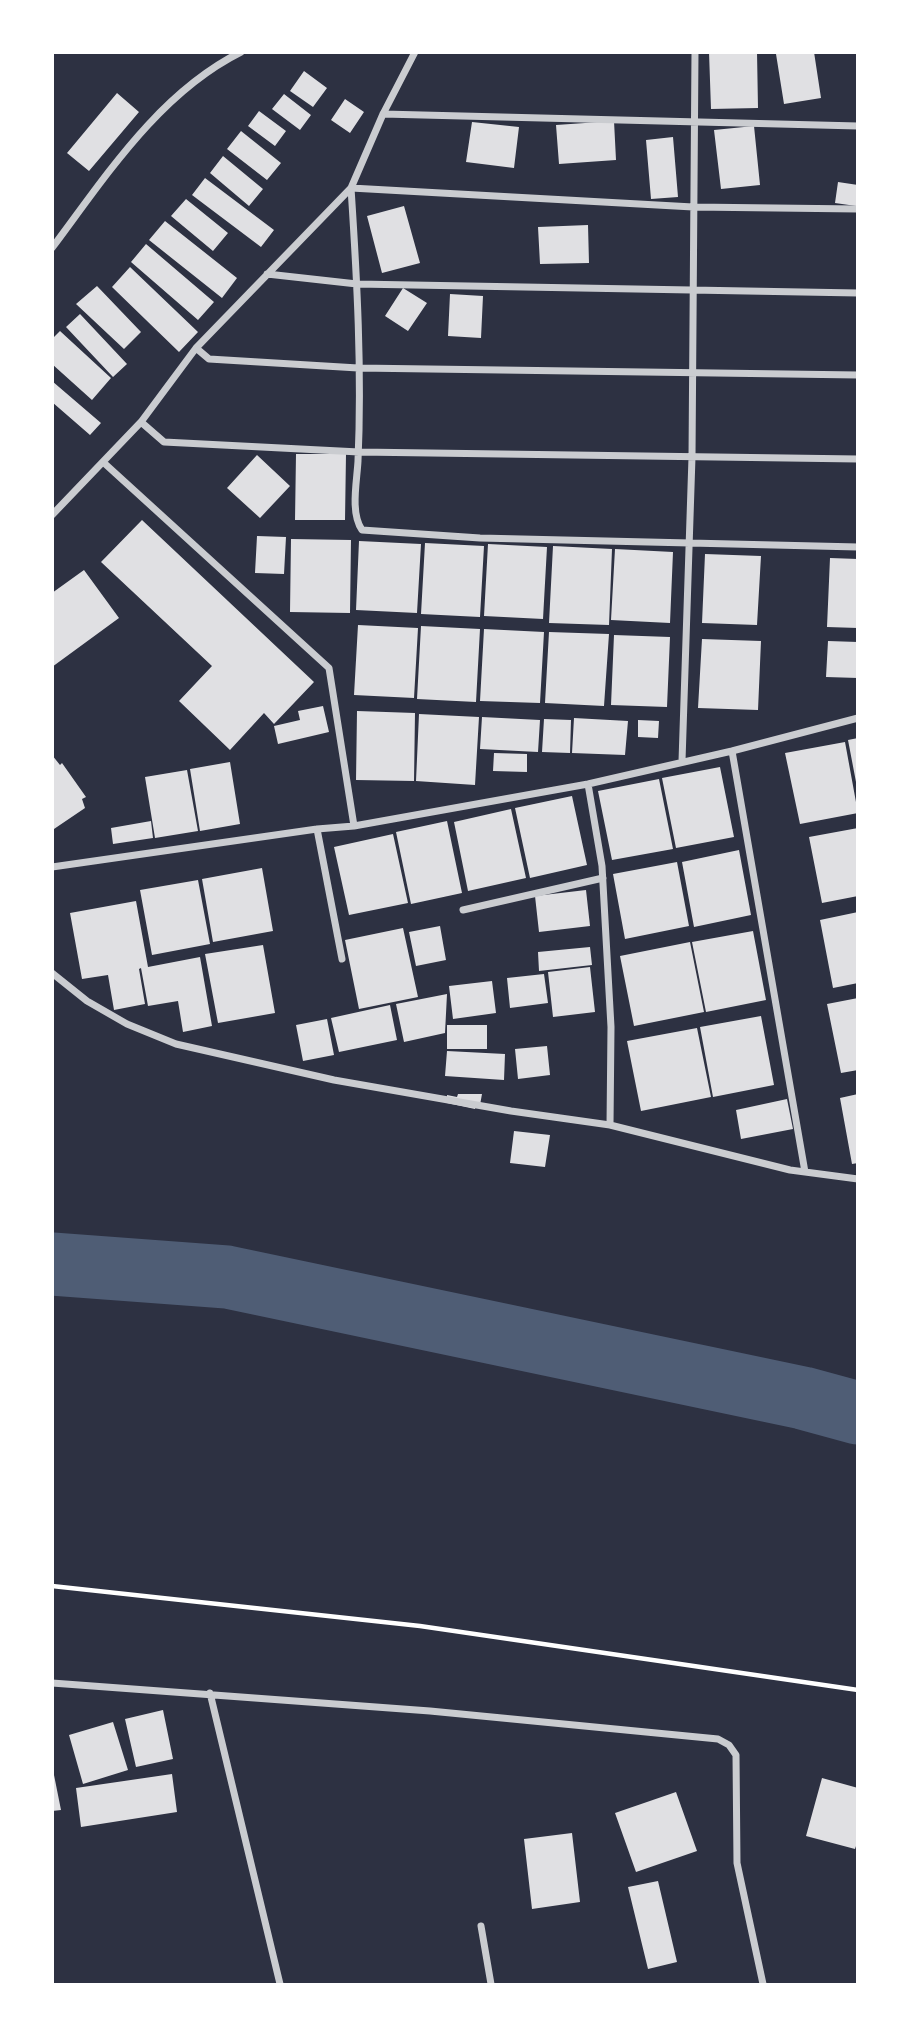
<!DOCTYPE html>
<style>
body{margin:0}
#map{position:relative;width:910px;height:2037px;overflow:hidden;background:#2d3142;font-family:"Asap Condensed",sans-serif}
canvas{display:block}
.frame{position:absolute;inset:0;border:54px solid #fff;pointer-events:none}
</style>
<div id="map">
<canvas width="910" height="2037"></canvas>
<div class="frame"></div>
</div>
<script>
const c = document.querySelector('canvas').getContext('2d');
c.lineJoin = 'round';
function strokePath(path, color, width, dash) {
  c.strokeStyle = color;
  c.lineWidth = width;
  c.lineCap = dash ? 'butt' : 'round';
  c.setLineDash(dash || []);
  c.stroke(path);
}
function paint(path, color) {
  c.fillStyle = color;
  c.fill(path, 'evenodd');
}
strokePath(new Path2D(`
 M52,1264l175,13 576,121 55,15`), '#4f5d75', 63);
paint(new Path2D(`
 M709,52h48l1,56 -47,1z
 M783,52h31l7,46 -37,6 -8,-50z
 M304,71l23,17 -14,19 -23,-16z
 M117,93l22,19 -50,59 -22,-18z
 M284,94l27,21 -11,15 -28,-21z
 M345,99l19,13 -14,21 -19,-13z
 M259,111l27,20 -11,15 -27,-20z
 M614,121l2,39 -57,4 -3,-39z
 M472,122l47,5 -5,41 -48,-6z
 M754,126l6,59 -39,4 -7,-59z
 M241,131l40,32 -14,17 -40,-31z
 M673,137l5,60 -27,2 -5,-59z
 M223,156l40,33 -14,17 -39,-33z
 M205,178l69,52 -13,17 -69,-52z
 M838,182l20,3 -2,21 -21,-3z
 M186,199l42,34 -15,18 -42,-35z
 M404,206l16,57 -38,10 -15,-57z
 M165,221l72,57 -15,20 -73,-58z
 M588,225l1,38 -49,1 -2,-37z
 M146,244l68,58 -16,18 -67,-58z
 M130,267l68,65 -19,20 -67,-65z
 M97,286l44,46 -17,17 -48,-45z
 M403,288l24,15 -19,28 -23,-15z
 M450,294l33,2 -2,42 -33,-2z
 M80,314l47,50 -14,13 -47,-50z
 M60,331l51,47 -19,22 -40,-36v-25z
 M52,381l49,42 -11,12 -38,-33z
 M296,454h50l-1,66h-50z
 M257,455l33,31 -30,32 -33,-30z
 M142,520l172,162 -40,42 -10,-11 -34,37 -51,-49 33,-35 -111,-104z
 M257,536l29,1 -2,37 -29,-1z
 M291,539l60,1 -1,73 -60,-1z
 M359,541l62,3 -4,69 -61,-3z
 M425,543l59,3 -4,71 -59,-3z
 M488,544l59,3 -4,72 -59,-3z
 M553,546l59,3 -3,76 -60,-2z
 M615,549l58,3 -3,71 -59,-3z
 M705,554l56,2 -4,69 -55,-2z
 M830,558l28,1v69l-31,-1z
 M84,570l35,48 -67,49v-74z
 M358,625l60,3 -4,70 -60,-3z
 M421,626l59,3 -4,73 -59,-3z
 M484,629l60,3 -4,71 -60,-2z
 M549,632l60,2 -5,72 -59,-3z
 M614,635l56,2 -3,70 -56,-2z
 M702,639l59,2 -3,69 -60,-2z
 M828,641l30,1v36l-32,-1z
 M323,706l6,26 -51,12 -4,-18 26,-6 -2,-9z
 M357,711l58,2 -1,68 -58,-1z
 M419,714l60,3 -4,68 -59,-4z
 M482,717l58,3 -2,32 -58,-3z
 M574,718l54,3 -3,34 -53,-2z
 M544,719l27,1 -1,33 -28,-1z
 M638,720l21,1 -1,17 -20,-1z
 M858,738v43l-2,1 -8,-42z
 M845,742l13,71 -58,11 -15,-71z
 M494,753l33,1v18l-34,-1z
 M52,755l8,10 2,-2 24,34 -4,2 3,9 -31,21z
 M230,762l10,62 -40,7 -10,-62z
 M720,767l14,70 -58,11 -14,-70z
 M187,770l11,61 -43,7 -10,-61z
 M659,779l14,70 -61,11 -14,-69z
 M572,796l15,69 -57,13 -15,-70z
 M511,809l15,69 -58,13 -14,-69z
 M151,821l2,17 -40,6 -2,-16z
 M447,821l15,72 -51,11 -15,-72z
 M858,828v68l-36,7 -13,-66z
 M393,834l15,69 -59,12 -15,-68z
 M739,850l12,65 -57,12 -12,-65z
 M677,862l12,64 -64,13 -12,-65z
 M262,868l11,63 -60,11 -11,-63z
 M198,880l12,64 -58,11 -12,-65z
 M586,890l4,36 -51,6 -4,-36z
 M136,901l12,66 52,-10 12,69 -29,6 -5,-31 -30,5 -7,-38 -2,1 6,35 -31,6 -6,-35 -26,4 -12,-66z
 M858,912v71l-25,5 -13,-68z
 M440,926l6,34 -30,6 -7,-34z
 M403,928l15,69 -59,12 -14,-69z
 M753,931l13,69 -60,12 -14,-70z
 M690,942l14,70 -70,14 -14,-70z
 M263,945l12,68 -57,10 -13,-69z
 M590,947l2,18 -53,6 -1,-19z
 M590,967l5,45 -42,5 -5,-45z
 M544,974l4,29 -38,5 -3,-30z
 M492,981l4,32 -43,6 -4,-33z
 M447,994l-2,39 -41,9 -8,-38z
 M858,998v72l-17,3 -14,-69z
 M390,1005l7,35 -58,12 -8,-34z
 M761,1016l13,69 -61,12 -13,-70z
 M327,1019l7,36 -31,6 -7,-36z
 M447,1025h40v24h-40z
 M697,1028l14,69 -70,14 -14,-70z
 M547,1046l3,29 -32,4 -3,-30z
 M447,1051l58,3 -1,26 -59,-4z
 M458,1094h24l-2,11 -4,-1 -1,5 -28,-6v-8l10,2z
 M858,1094v69l-6,1 -12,-66z
 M787,1099l6,30 -52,10 -5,-29z
 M514,1131l36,4 -5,32 -35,-4z
 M163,1710l10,49 -37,8 -11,-48z
 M113,1722l15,48 -45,14 -14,-49z
 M52,1765l9,45 -9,1z
 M172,1774l5,38 -96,15 -5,-39z
 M822,1778l36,10v52l-3,9 -49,-13z
 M676,1792l21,59 -61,21 -21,-59z
 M572,1833l8,69 -48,7 -8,-70z
 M658,1881l19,81 -29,7 -20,-82z`), '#e0e0e3');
strokePath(new Path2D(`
 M52,1586l368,40 438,64`), '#fff', 4.5);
strokePath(new Path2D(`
 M383,114l475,12
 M858,209l-165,-2 -342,-19c6,91 11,182 7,273 -1,20 -8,52 4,69l118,8 378,9
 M52,248c54,-72 107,-155 189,-196
 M267,274l90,10 501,9
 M196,348l13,11 149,9 500,7
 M141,422l23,20 195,10 499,7
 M103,462l226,206 25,158
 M52,515l89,-93 55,-74 155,-160 32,-74 32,-62
 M732,751l73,421
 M682,761l10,-304 3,-405
 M588,784l14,82 9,161 -1,98
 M317,829l25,130
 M52,867l265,-38 37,-3 234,-42 144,-33 126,-33
 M463,910l140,-32
 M52,973l35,28 40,23 49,20 158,36 177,31 99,14 180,45 68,9
 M52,1683l378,28 288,28 11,6 7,10 1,108 26,121
 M210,1693l70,291
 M481,1926l10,58`), '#caccd0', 7);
</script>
